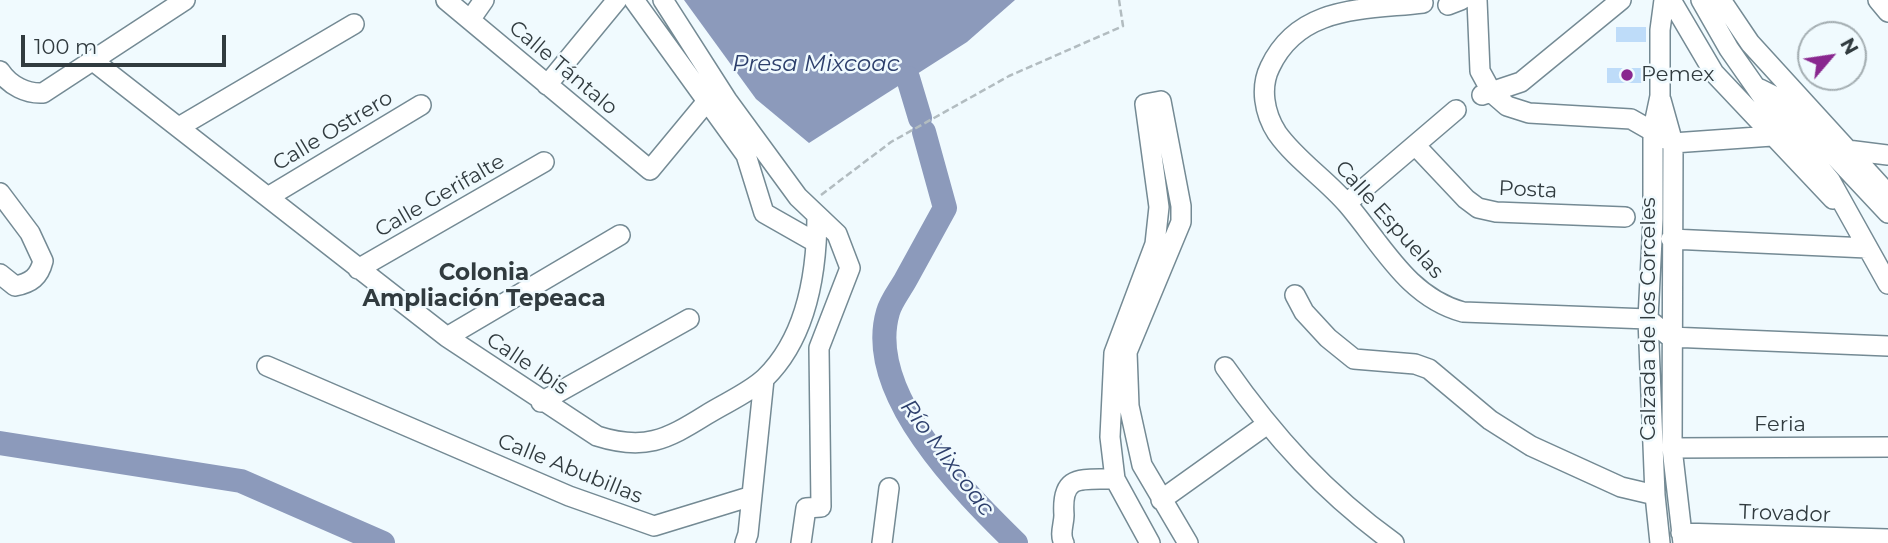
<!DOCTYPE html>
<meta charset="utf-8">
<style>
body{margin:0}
#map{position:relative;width:1888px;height:543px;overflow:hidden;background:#f0fafe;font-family:Montserrat,sans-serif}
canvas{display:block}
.north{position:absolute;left:1797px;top:21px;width:70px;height:70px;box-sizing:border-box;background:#f0fafe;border:2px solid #a4aeb2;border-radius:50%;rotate:61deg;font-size:19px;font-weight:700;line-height:28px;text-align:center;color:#313b3f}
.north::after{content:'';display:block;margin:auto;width:24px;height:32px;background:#89278f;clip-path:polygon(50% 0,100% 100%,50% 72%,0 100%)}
.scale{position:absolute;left:21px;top:35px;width:205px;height:32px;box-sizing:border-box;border:4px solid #313b3f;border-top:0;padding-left:9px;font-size:21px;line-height:24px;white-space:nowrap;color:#313b3f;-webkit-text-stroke:5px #f0fafe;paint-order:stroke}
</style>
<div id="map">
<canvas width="1888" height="543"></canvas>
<div class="north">N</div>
<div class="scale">100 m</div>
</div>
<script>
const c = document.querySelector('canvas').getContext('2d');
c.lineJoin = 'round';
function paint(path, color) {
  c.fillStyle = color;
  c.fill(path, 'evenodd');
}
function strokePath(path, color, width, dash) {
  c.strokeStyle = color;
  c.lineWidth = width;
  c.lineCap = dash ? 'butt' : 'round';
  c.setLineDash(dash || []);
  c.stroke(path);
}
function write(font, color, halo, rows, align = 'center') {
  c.font = font + ' Montserrat,sans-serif';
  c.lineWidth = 5;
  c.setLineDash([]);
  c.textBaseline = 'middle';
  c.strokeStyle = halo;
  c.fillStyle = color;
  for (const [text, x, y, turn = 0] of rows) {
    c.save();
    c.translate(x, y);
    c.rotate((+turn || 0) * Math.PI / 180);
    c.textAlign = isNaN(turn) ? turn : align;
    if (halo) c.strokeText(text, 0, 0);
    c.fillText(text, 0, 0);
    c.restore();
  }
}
paint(new Path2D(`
 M684,0h331l-48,42 -158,101 -53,-44z`), '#8c9abb');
strokePath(new Path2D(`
 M908,78l12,40
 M924,132l21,76c-13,24 -26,47 -39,71 -6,11 -15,22 -18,33 -24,81 76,180 128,231
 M0,443l241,38 142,62`), '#8c9abb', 24);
paint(new Path2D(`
 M1616,27h30v15h-30z
 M1607,68h40v15h-40z`), '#bedcf9');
const minor = new Path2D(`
 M446,0l204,170 58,-70
 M634,0l112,155 18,58 51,29
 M1477,0l3,71 12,22 15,13 22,7 102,6 42,24 99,-7
 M1671,0l43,73 119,126
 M1701,0l28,49 42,60 59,71 58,104
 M1721,0l29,43 138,151
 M1878,0l10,12
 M1423,3c-59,7 -124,2 -153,64 -10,20 -6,46 7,66 19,27 50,47 71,72 35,41 60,92 115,107l185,7 22,18 218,9
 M1448,5l13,-5
 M470,20l14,-20
 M92,60l355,277 150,99c47,15 69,4 109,-21 19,-12 43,-22 59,-37 43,-42 52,-107 52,-163l-19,-18 -71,-97 -64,-100
 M0,71c10,15 27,23 43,22l142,-93
 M547,85l70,-85
 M1760,89l22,11 106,113
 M1482,95l39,-13 100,-82
 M1661,100l12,43 -1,305 11,95
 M179,127l175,-103
 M1415,145l51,54 12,9 18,4 129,5
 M1847,150l41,5
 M0,193l30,40 13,28c-4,16 -12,22 -28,25l-15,-12
 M268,197l153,-92
 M1347,203l109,-93
 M1671,239l196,9
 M358,269l186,-107
 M1295,295l9,17 24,26 26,21 61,5 14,5 61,51 41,26 90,41 34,8
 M447,337l173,-102
 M267,366l302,130 85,30 98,-30
 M1225,367c49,70 100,126 169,176
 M541,402l148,-83
 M1672,448l216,-1
 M1161,500l105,-75
 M1681,533l207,6
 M745,543l3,-9 16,-155
 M801,543l5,-35 15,-1 -2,-159 31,-80 -13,-34 -20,-19
 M882,543l7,-55
 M1064,543c-5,-9 0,-18 0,-28 -3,-42 17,-35 51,-36
 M1150,543l-35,-64 -5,-42 4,-84 41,-109 4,-37 -14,-103 16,-3 20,105v16l-54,130 2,54 13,59 46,78
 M1660,543l-5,-48 -7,-176 5,-100v-90l7,-33v-66l4,-30`);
strokePath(minor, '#748a94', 22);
strokePath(new Path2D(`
 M821,195l70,-53 118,-66 114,-50 -4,-26`), '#b2bcc0', 2.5, [7, 3.5]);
strokePath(minor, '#fff', 19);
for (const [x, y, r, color] of [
 [1627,75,7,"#89278f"]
]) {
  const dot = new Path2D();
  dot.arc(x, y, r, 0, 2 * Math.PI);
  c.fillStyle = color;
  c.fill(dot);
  strokePath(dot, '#f0fafe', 2.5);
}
write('21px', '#313b3f', '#f0fafe', [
 ["Calle Tántalo",563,68,40],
 ["Calle Ostrero",333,131,-31],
 ["Posta",1528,190,3],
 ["Calle Gerifalte",440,196,-30],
 ["Calle Espuelas",1389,220,48],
 ["Calzada de los Corceles",1649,319,-90],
 ["Calle Ibis",527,364,34],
 ["Feria",1780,425],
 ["Calle Abubillas",570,469,22],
 ["Trovador",1785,514,2]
]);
write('21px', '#313b3f', '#f0fafe', [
 ["Pemex",1641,75]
], 'left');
write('italic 23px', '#2d3f6c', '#f0fafe', [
 ["Presa Mixcoac",816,64],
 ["Río Mixcoac",947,458,53]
]);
write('bold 23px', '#313b3f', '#f0fafe', [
 ["Colonia",484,273],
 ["Ampliación Tepeaca",484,299]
]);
</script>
